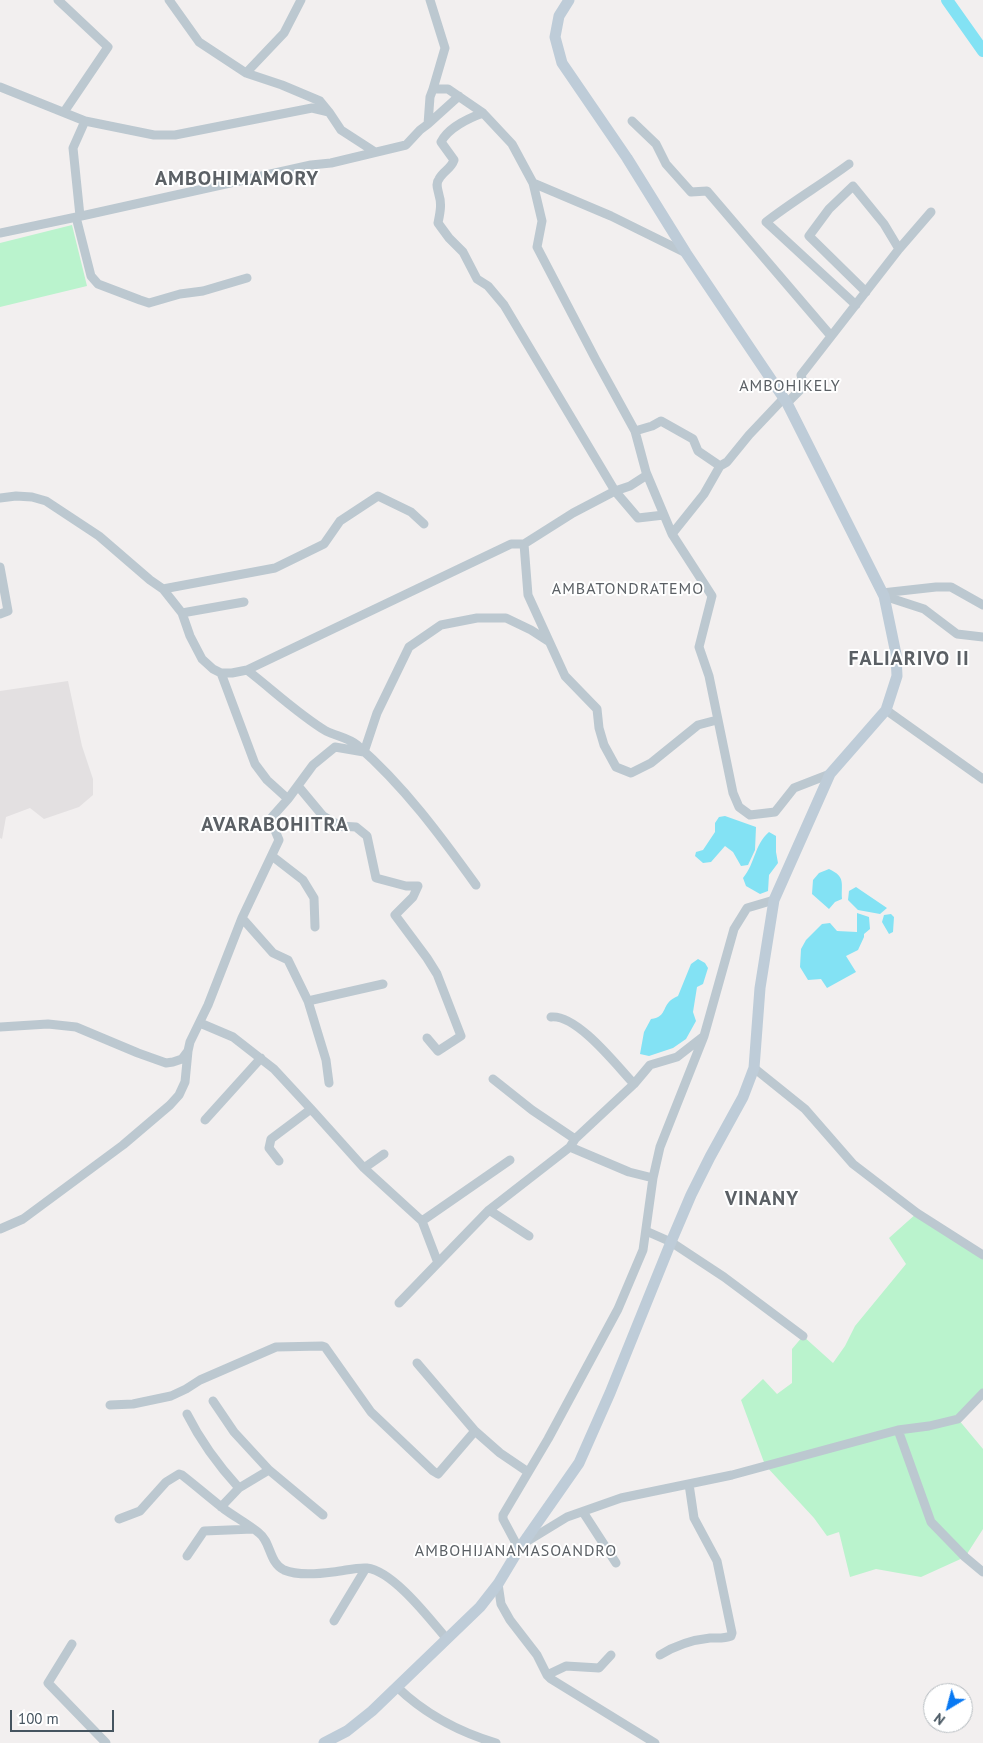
<!DOCTYPE html>
<style>
body{margin:0}
#map{position:relative;width:983px;height:1743px;overflow:hidden;background:#f2efef;font-family:"PT Sans",sans-serif}
canvas{display:block}
.north{position:absolute;left:923px;top:1683px;width:50px;height:50px;box-sizing:border-box;background:#fff;border:1px solid #b5bbbf;border-radius:50%;rotate:217deg;font-size:14px;font-weight:700;line-height:20px;text-align:center;color:#45545f}
.north::after{content:'';display:block;margin:auto;width:18px;height:22px;background:#0879f3;clip-path:polygon(50% 0,100% 100%,50% 72%,0 100%)}
.scale{position:absolute;left:10px;top:1710px;width:104px;height:22px;box-sizing:border-box;border:2px solid #45545f;border-top:0;padding-left:6px;font-size:15px;line-height:18px;white-space:nowrap;color:#45545f;-webkit-text-stroke:4px #fff;paint-order:stroke}
</style>
<div id="map">
<canvas width="983" height="1743"></canvas>
<div class="north">N</div>
<div class="scale">100 m</div>
</div>
<script>
const c = document.querySelector('canvas').getContext('2d');
c.lineJoin = 'round';
function paint(path, color) {
  c.fillStyle = color;
  c.fill(path, 'evenodd');
}
function strokePath(path, color, width, dash) {
  c.strokeStyle = color;
  c.lineWidth = width;
  c.lineCap = dash ? 'butt' : 'round';
  c.setLineDash(dash || []);
  c.stroke(path);
}
function write(font, color, halo, rows, align = 'center') {
  c.font = font + ' "PT Sans",sans-serif';
  c.lineWidth = 4;
  c.setLineDash([]);
  c.textBaseline = 'middle';
  c.strokeStyle = halo;
  c.fillStyle = color;
  for (const [text, x, y, turn = 0] of rows) {
    c.save();
    c.translate(x, y);
    c.rotate((+turn || 0) * Math.PI / 180);
    c.textAlign = isNaN(turn) ? turn : align;
    if (halo) c.strokeText(text, 0, 0);
    c.fillText(text, 0, 0);
    c.restore();
  }
}
paint(new Path2D(`
 M68,681l14,65 11,33v16l-14,12 -35,12 -14,-11 -24,9 -4,22 -2,-1v-147z`), '#e3e0e1');
paint(new Path2D(`
 M72,225l15,61 -87,21v-64z
 M917,1213l66,42v138l-25,26 25,30v80l-18,28 -44,20 -45,-8 -26,8 -11,-45 -12,4 -13,-18 -49,-53 -24,-65 22,-21 14,15 15,-11v-34l11,-13 30,27 12,-17 10,-20 51,-62 -17,-26z`), '#baf3cd');
paint(new Path2D(`
 M725,816l31,11 -1,23 -7,15 -7,1 -8,-14 -8,-6 -14,16 -8,1 -8,-7 1,-4 7,-2 12,-18v-9l4,-6z
 M769,832l7,4v16l2,11 -9,12 -1,16 -8,3 -14,-8 -3,-8c13,-16 11,-33 26,-46z
 M829,869c17,8 12,14 13,30l-7,3 -6,7 -17,-15 1,-14 6,-7z
 M856,887l31,21 -7,6 -22,-4 -10,-10 1,-9z
 M857,913l12,4 1,12 -6,5v3l-6,13 -12,6 10,16 -29,16 -6,-9 -13,1 -8,-13 1,-18 5,-9 16,-16 8,-1 7,8 20,1z
 M891,914l3,3 -1,15 -4,2 -7,-12 2,-7z
 M698,959l7,4 3,5 -5,16 -6,3 -4,25 3,9 -10,18 -13,9 -24,8 -9,-2 4,-22 7,-13c18,-2 9,-16 27,-23l13,-32z`), '#83e2f4');
strokePath(new Path2D(`
 M947,0l36,51`), '#83e2f4', 12);
strokePath(new Path2D(`
 M58,0l50,47 -44,65
 M169,0l30,42 47,31 36,12 38,16 9,11
 M430,0l15,48 -12,41
 M246,73l38,-40 17,-33
 M0,87l85,34 69,14h21l137,-27 17,4 12,18 34,22
 M483,113c-14,5 -35,15 -42,29l13,18c-3,9 -11,11 -15,19 -4,5 -1,10 0,16 3,9 1,18 -1,28l11,15 14,14 14,27 11,7 16,19 111,186 23,27 26,-3
 M632,121l24,23 10,20 25,28 16,-1 124,145
 M428,124l31,-28
 M849,164c-27,20 -56,37 -83,58l90,83
 M533,183l9,38 -5,26 59,113 39,71 11,41 26,62 40,62 -13,51 10,29 24,117 6,14 11,8 25,-3 19,-24 36,-14
 M80,216l-7,-68 12,-27
 M76,217l15,59 7,8 42,16 9,3 31,-9 23,-3 44,-13
 M0,233l86,-18 225,-50 20,-2 75,-18 14,-15 8,-6 2,-27 3,-8h15l35,24 29,31 21,39 78,33 75,37
 M866,292l-57,-56 20,-27 24,-23 31,38 15,25
 M787,403l17,-17 -3,-11 98,-126 32,-37
 M635,431l17,-5 9,-5 32,18 5,12 22,15
 M0,498l16,-2 16,1 14,4 53,35 51,44 13,9 19,24 8,23 12,23 11,10 8,4h11l15,-3c26,20 51,44 79,61 10,5 23,7 31,14 47,41 83,90 119,140
 M672,534l32,-40 16,-28 7,-4 22,-27 35,-37
 M524,544l49,-31 42,-22 15,-5 17,-11
 M0,567l8,44 -8,3
 M163,589l112,-21 49,-24 16,-23 38,-25 33,16 13,12
 M882,593l54,-6h15l32,18
 M884,596l40,13 33,25 26,3
 M182,613l62,-11
 M247,670l264,-126h13l4,51 37,81 32,33 2,19 5,17 12,22 15,6 20,-10 47,-38 19,-5
 M886,710l97,69
 M298,786l25,30 17,10 16,1 11,9 9,42 30,8h12l-5,11 -18,18 32,43 10,16 24,62 -23,15 -11,-13
 M288,799l25,-34 22,-18 29,5 13,-39 32,-66 32,-22 36,-7h29l25,12 17,11
 M272,856l31,24 11,18 1,29
 M242,918l31,35 15,7 20,41 18,59 3,23
 M308,1001l75,-17
 M551,1017c26,-3 66,49 83,67
 M200,1023l33,14 41,32 37,40 -40,30 -2,9 10,13
 M0,1027l48,-3 28,3 62,26 28,10 7,-1 9,-3 6,-8 2,-9 18,-37 34,-87 37,-78 -5,-12 -2,-11 16,-18 -21,-19 -12,-16 -34,-91
 M754,1068l51,41 48,55 64,49 66,42
 M311,1109l53,59 20,-14
 M205,1120l56,-62
 M575,1139l59,-55 16,-19 27,-8 27,-21
 M570,1147l59,25 24,6
 M364,1168l58,53 88,-61
 M489,1210l40,26
 M422,1221l16,42
 M0,1229l23,-10 100,-74 47,-40 9,-10 6,-13 3,-31
 M646,1231l25,11 53,35 79,59
 M399,1303l90,-93 81,-63 5,-8 -43,-29 -39,-31
 M213,1401l21,31 35,38
 M110,1405l23,-1 38,-8 15,-7 14,-9 76,-33 46,-1 3,1 46,65 62,59 5,3 37,-43 -58,-68
 M187,1414c14,28 31,51 52,74l-18,19
 M898,1430l33,92 34,35 18,15
 M475,1431l25,22 28,19
 M239,1488l30,-18 54,45
 M583,1512l33,51
 M119,1519l21,-8 26,-29 13,-8 3,1c14,11 28,23 42,34 11,8 24,15 35,24 12,9 10,30 25,37 14,6 34,4 49,2 11,-1 24,-5 34,-4 26,3 62,50 79,70
 M526,1542l41,-25 54,-19 111,-23 166,-45 31,-4 29,-7 25,-26
 M519,1549l-16,-30v-4l45,-76 70,-130 25,-59 10,-72 7,-31 44,-111 30,-107 13,-21 27,-8
 M187,1556l17,-25 49,-2
 M498,1584l3,20 9,16 27,35 10,20 4,4 104,64
 M334,1621l32,-53
 M72,1644l-24,39 58,60
 M660,1655c16,-10 31,-15 50,-17 7,0 14,1 21,-2l1,-3 -15,-72 -23,-43 -5,-34
 M547,1675l19,-9 33,2 12,-13
 M397,1687c28,27 62,45 99,56`), '#bcc8d0', 9);
strokePath(new Path2D(`
 M324,1743l23,-12 25,-20 108,-104 18,-23 21,-35 60,-86 31,-70 61,-151 20,-47 19,-38 33,-60 11,-29 6,-80 14,-88 56,-126 56,-64 11,-34 -1,-22 -12,-58 -97,-193 -101,-150 -59,-95 -65,-95 -7,-26 4,-21 10,-16`), '#beccd8', 11);
c.letterSpacing = '1px';
write('16px', '#5b6065', '#fff', [
 ["AMBOHIKELY",790,386],
 ["AMBATONDRATEMO",628,589],
 ["AMBOHIJANAMASOANDRO",516,1551]
]);
c.letterSpacing = '0px';
c.letterSpacing = '1px';
write('bold 20px', '#5b6065', '#fff', [
 ["AMBOHIMAMORY",237,179],
 ["FALIARIVO II",909,659],
 ["AVARABOHITRA",275,825],
 ["VINANY",762,1199]
]);
c.letterSpacing = '0px';
</script>
